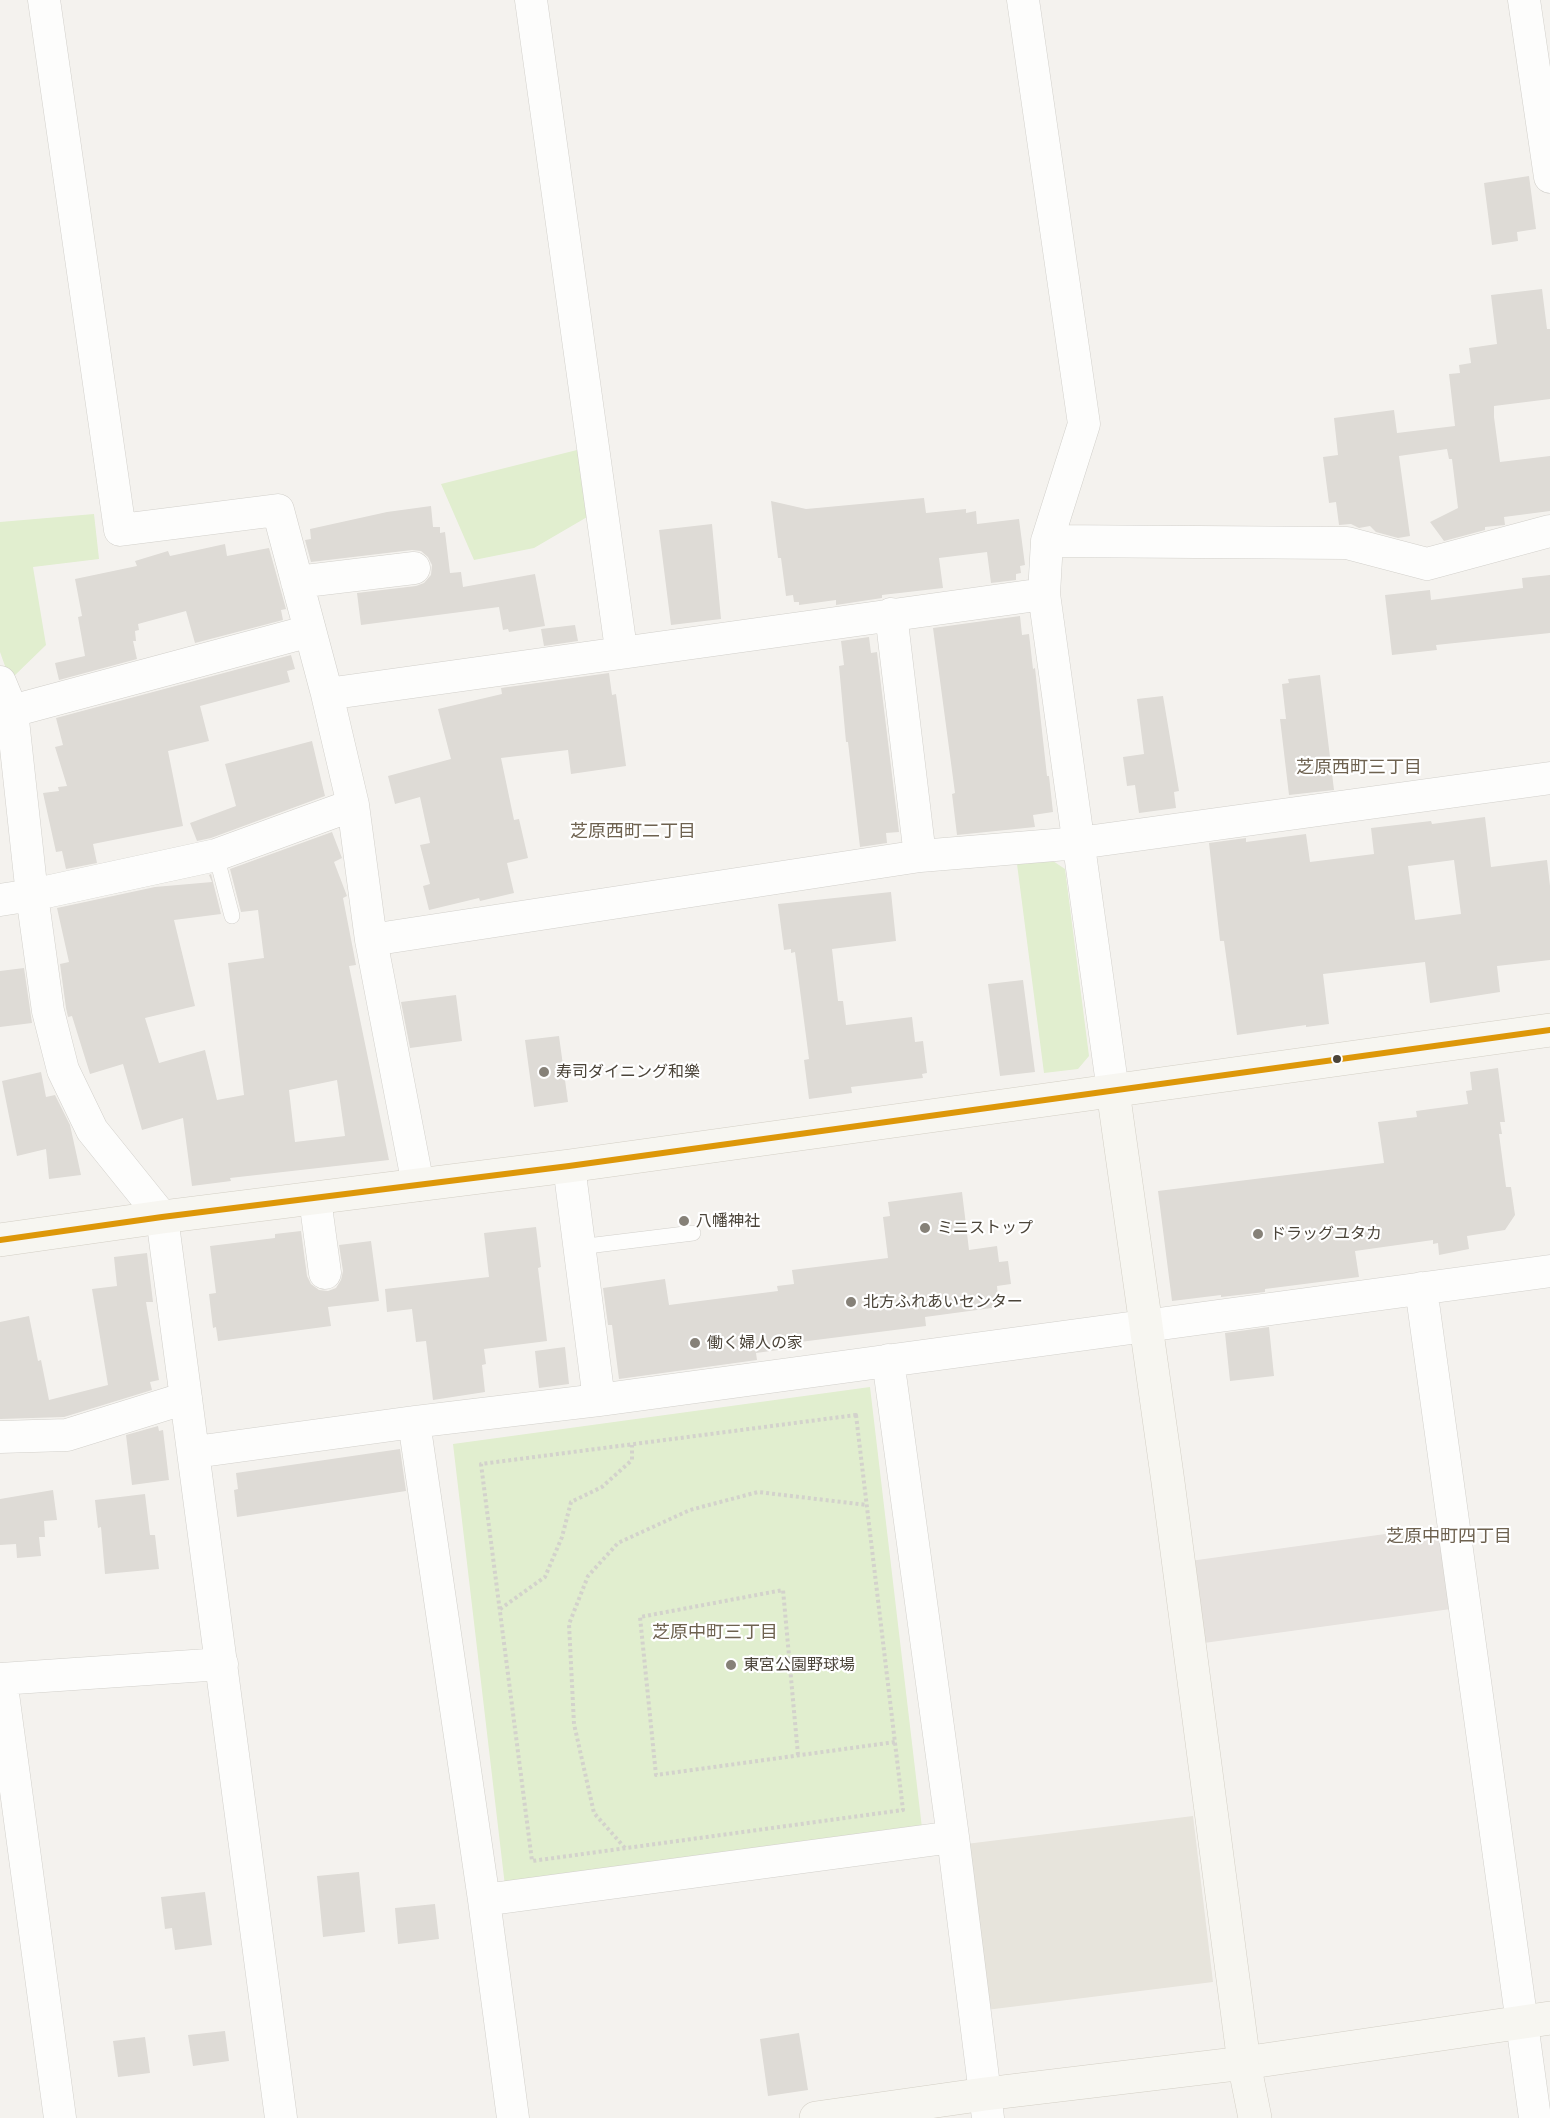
<!DOCTYPE html>
<meta charset="utf-8">
<style>
body{margin:0}
canvas{display:block;background:#f4f2ee}
</style>
<canvas width="1550" height="2118"></canvas>
<script>
const c = document.querySelector('canvas').getContext('2d');
c.lineJoin = 'round';
function paint(path, color) {
  c.fillStyle = color;
  c.fill(path, 'evenodd');
}
function strokePath(path, color, width, dash) {
  c.strokeStyle = color;
  c.lineWidth = width;
  c.lineCap = dash ? 'butt' : 'round';
  c.setLineDash(dash || []);
  c.stroke(path);
}
function write(font, color, halo, rows, align = 'center') {
  c.font = font + ' "PT Sans","Noto Sans JP",sans-serif';
  c.lineWidth = 4.5;
  c.setLineDash([]);
  c.textBaseline = 'middle';
  c.strokeStyle = halo;
  c.fillStyle = color;
  for (const [text, x, y, turn = 0] of rows) {
    c.save();
    c.translate(x, y);
    c.rotate((+turn || 0) * Math.PI / 180);
    c.textAlign = isNaN(turn) ? turn : align;
    if (halo) c.strokeText(text, 0, 0);
    c.fillText(text, 0, 0);
    c.restore();
  }
}
paint(new Path2D(`
 M1193,1816l20,166 -227,28 -20,-166z`), '#e7e4dc');
paint(new Path2D(`
 M1443,1526l15,82 -254,35 -14,-82z`), '#e6e2de');
paint(new Path2D(`
 M585,448l9,65 -60,35 -60,12 -33,-76z
 M94,514l5,45 -66,8 13,78 -36,35 -10,-28v-130z
 M1053,861l12,8 24,187 -11,13 -34,4 -27,-209z
 M870,1387l52,441 -417,58 -52,-442z`), '#e1eecf');
paint(new Path2D(`
 M1529,176l7,53 -19,3 1,9 -26,4 -8,-62z
 M1542,289l5,40h3v70l-56,7v11l6,45 50,-6v55l-46,6 1,8 -20,2v3l-41,11 -14,-19 28,-14 -6,-49h-3l-2,-10 -48,7 11,80 -12,2 -22,-6 -6,-6 -11,2 -8,-4 -12,1 -3,-23 -7,1 -6,-46 15,-2 -4,-37 60,-8 3,23 58,-7 -6,-52 11,-1 -1,-8 12,-2 -2,-15 28,-4 -6,-49z
 M924,498l2,15 40,-4v4l10,-2 1,13 42,-5 6,46 -5,1 1,7 -5,1v6l-25,3 -4,-31 -48,6 4,30 -61,7v3l-46,7v-5l-37,5v-3h-5l-1,-7 -7,1 -5,-38h-3l-7,-57 35,8 11,-1z
 M431,506l2,21h7v6l5,-1 5,41 11,-1 2,15 72,-13 10,52 -36,6 -1,-3 -5,1 -4,-23 -138,18 -4,-32 59,-7 8,-3 7,-8 1,-10 -4,-8 -7,-6 -9,-1 -101,12 -6,-22 6,-1 -1,-10 77,-17z
 M712,524l9,95 -50,6 -12,-95z
 M225,544l2,12 42,-8 17,61 -5,1 2,10 -88,23 -9,-32 -48,13 1,6 -4,1 1,10h-3l4,18 -78,21 -4,-17 30,-7 -7,-39 4,-1 -7,-37 62,-13 -2,-5 33,-10 2,5z
 M1550,575v58l-114,12 1,5 -45,5 -7,-60 45,-5 1,10 92,-12 -1,-10z
 M1020,616l2,19 7,-1 4,35 2,-1 12,108h2l4,36 -20,3 2,12 -78,8 -5,-41 3,-1 -22,-165z
 M575,625l3,16 -34,5 -3,-17z
 M869,637l2,16 6,-1 22,180 -13,1 1,10 -27,4 -12,-105h-2l-7,-76 5,-1 -3,-24z
 M291,655l4,14 -8,2 3,11 -90,24 9,35 -41,10 15,75 -90,18 4,19 -31,6 -4,-18 -6,1 -13,-59 16,-2 -1,-4 9,-1 -12,-39 8,-2 -7,-27z
 M609,673l3,22 4,-1 10,72 -55,8 -3,-24 -67,8 13,62 5,-1 9,39 -21,5 7,30 -34,8 -1,-3 -50,12 -6,-24 7,-2 -10,-39 10,-2 -10,-46 -25,7 -7,-28 63,-17 -13,-50 64,-15 -1,-6z
 M1320,675l14,115 -45,5 -9,-76h6l-4,-35 7,-1 -1,-4z
 M1163,696l16,95 -5,1 2,16 -37,5 -4,-28 -8,1 -4,-29 21,-3 -7,-55z
 M312,741l13,55 -114,42 -14,3 -7,-18 46,-17 -11,-42z
 M1485,817l6,50 56,-7 3,26v74l-53,6 3,26 -70,11 -5,-41 -102,12 6,50 -23,3v-2l-69,10 -13,-94h-4l-11,-98 37,-5v4l60,-8 4,28 64,-8 -3,-26 60,-7 1,3zM1454,860l7,54 -46,6 -7,-54z
 M332,832l10,26 -8,4 13,34 -4,2 13,67 -7,1 40,194 -159,18 1,3 -39,5 -9,-68 -41,12 -19,-66 -33,10 -18,-58 -4,1 -2,-9 -6,-44 9,-2 -12,-54 98,-21 57,-5 -3,-7 2,-1 10,40 -47,6 21,86 -50,12 14,45 46,-13 12,50 27,-5 -16,-132 36,-5 -6,-48 -17,2 -11,-43zM337,1080l8,56 -50,6 -6,-52z
 M891,892l5,49 -64,8 6,52h5l3,24 66,-8 3,25 8,-1 4,32 -5,1 1,4 -72,9 1,6 -43,6 -5,-39 5,-1 -14,-107 -4,1v-4l-7,1 -6,-46z
 M24,968l8,55 -32,4v-56z
 M1023,980l12,92 -35,4 -12,-92z
 M456,995l6,46 -52,7 -9,-46z
 M559,1036l9,66 -34,5 -9,-67z
 M1498,1068l7,54h-5l2,12h-3l7,53h5l4,28 -10,15 -38,6 2,13 -30,6 -1,-12 -5,1v-4l-78,11 4,26 -94,12v3l-44,5v-2l-49,6 -14,-110 226,-28 -6,-41 39,-5 -1,-6 52,-7 -2,-13 6,-1 -2,-18z
 M41,1072l5,25 9,-2 15,30 11,50 -32,4 -3,-30 -29,7 -15,-75z
 M962,1192l7,58 28,-4 2,16 9,-1 3,23 -14,2 2,21 -74,10 1,9 -126,16v5l-44,6 1,7 -138,19 -7,-54h-4l-5,-37 62,-9 4,26 109,-14 -1,-5 17,-2 -2,-14 96,-12 -5,-41 7,-1 -2,-14z
 M536,1227l5,40 -3,1 9,73 -63,8 2,15 -4,1 3,27 -52,8 -7,-59 -10,1 -4,-33 -25,3 -2,-23 104,-12 -5,-44z
 M301,1231l6,45 4,8 8,6 9,1 8,-3 5,-8 2,-9 -4,-26 32,-4 8,60 -51,6 3,19 -113,15 -2,-14 -3,1 -4,-34 7,-1 -6,-47 65,-8v-4z
 M147,1253l6,49h-7l13,78 -9,2 2,8 -88,27 -64,2v-97l29,-6 9,45 3,-1 8,40 59,-15 -16,-96 25,-3 -3,-29z
 M1269,1327l5,49 -44,5 -5,-48z
 M565,1347l4,37 -30,4 -4,-37z
 M158,1426l1,5 4,-1 6,50 -37,5 -6,-50z
 M400,1449l6,42 -169,26 -3,-27 4,-1 -2,-16z
 M53,1490l4,30 -13,1 1,16h-6l2,19 -24,2 -1,-14 -16,1v-46z
 M145,1494l5,41h5l4,34 -54,5 -4,-47 -3,1 -3,-28z
 M359,1872l6,60 -42,5 -6,-61z
 M205,1892l7,53 -37,5 -3,-22 -7,1 -4,-32z
 M435,1904l4,35 -41,5 -3,-36z
 M225,2031l4,30 -36,5 -5,-31z
 M799,2033l9,57 -40,6 -8,-57z
 M145,2037l5,36 -32,4 -5,-36z`), '#dedbd6');
const lane = new Path2D(`
 M216,855l16,61
 M579,1247l114,-14`);
const street = new Path2D(`
 M44,0l76,530 158,-20 49,184 26,111 18,135 47,245
 M531,0l89,642
 M1023,0l61,424 -37,117 -3,53 69,497
 M1524,0l26,177
 M1047,541l300,2 80,21 123,-33
 M297,582l117,-14
 M891,614l29,242
 M0,682l12,29 20,184 16,116 15,59 29,60 70,87 119,901
 M327,694l717,-100
 M12,711l298,-80
 M0,900l32,-5 184,-40 137,-50
 M371,940l549,-84 159,-13 471,-65
 M569,1166l30,234
 M315,1199l10,74
 M1421,1288l114,830
 M888,1360l65,477 35,281
 M414,1422l70,478 29,218
 M0,1437l67,-2 119,-37
 M195,1452l219,-30 185,-22 951,-129
 M0,1679l222,-15
 M1,1679l59,439
 M484,1900l469,-63`);
const secondary = new Path2D(`
 M1113,1091l55,391 76,581 11,55
 M0,1240l162,-23 407,-51 981,-136
 M816,2118l169,-24 259,-31 306,-45`);
strokePath(lane, '#d2d0cb', 16);
strokePath(street, '#d2d0cb', 33);
strokePath(secondary, '#d3cfc5', 34);
strokePath(new Path2D(`
 M856,1415l47,395 -371,51 -51,-397z
 M500,1609l45,-32 17,-40 9,-35 31,-15 30,-27v-15
 M798,1755l-15,-165 -143,27 16,158 239,-33
 M625,1848l-31,-35 -20,-89 -5,-100 19,-48 30,-33 72,-33 68,-18 109,13`), '#d3d2cc', 4, [3, 3]);
strokePath(lane, '#fdfdfc', 15);
strokePath(street, '#fdfdfc', 32);
strokePath(secondary, '#f7f6f1', 33);
strokePath(new Path2D(`
 M0,1240l162,-23 407,-51 981,-136`), '#dd9709', 6);
for (const [x, y, r, color] of [
 [1337,1059,5,"#4b4439"],
 [544,1072,6,"#868178"],
 [684,1221,6,"#868178"],
 [925,1228,6,"#868178"],
 [1258,1234,6,"#868178"],
 [851,1302,6,"#868178"],
 [695,1343,6,"#868178"],
 [731,1665,6,"#868178"]
]) {
  const dot = new Path2D();
  dot.arc(x, y, r, 0, 2 * Math.PI);
  c.fillStyle = color;
  c.fill(dot);
  strokePath(dot, '#fff', 2);
}
write('16px', '#4b4439', '#fff', [
 ["寿司ダイニング和樂",556,1072],
 ["八幡神社",696,1221],
 ["ミニストップ",937,1228],
 ["ドラッグユタカ",1270,1234],
 ["北方ふれあいセンター",863,1302],
 ["働く婦人の家",707,1343],
 ["東宮公園野球場",743,1665]
], 'left');
write('18px', '#6e6250', '#fff', [
 ["芝原西町三丁目",1359,768],
 ["芝原西町二丁目",633,832],
 ["芝原中町四丁目",1449,1537],
 ["芝原中町三丁目",715,1633]
]);
</script>
